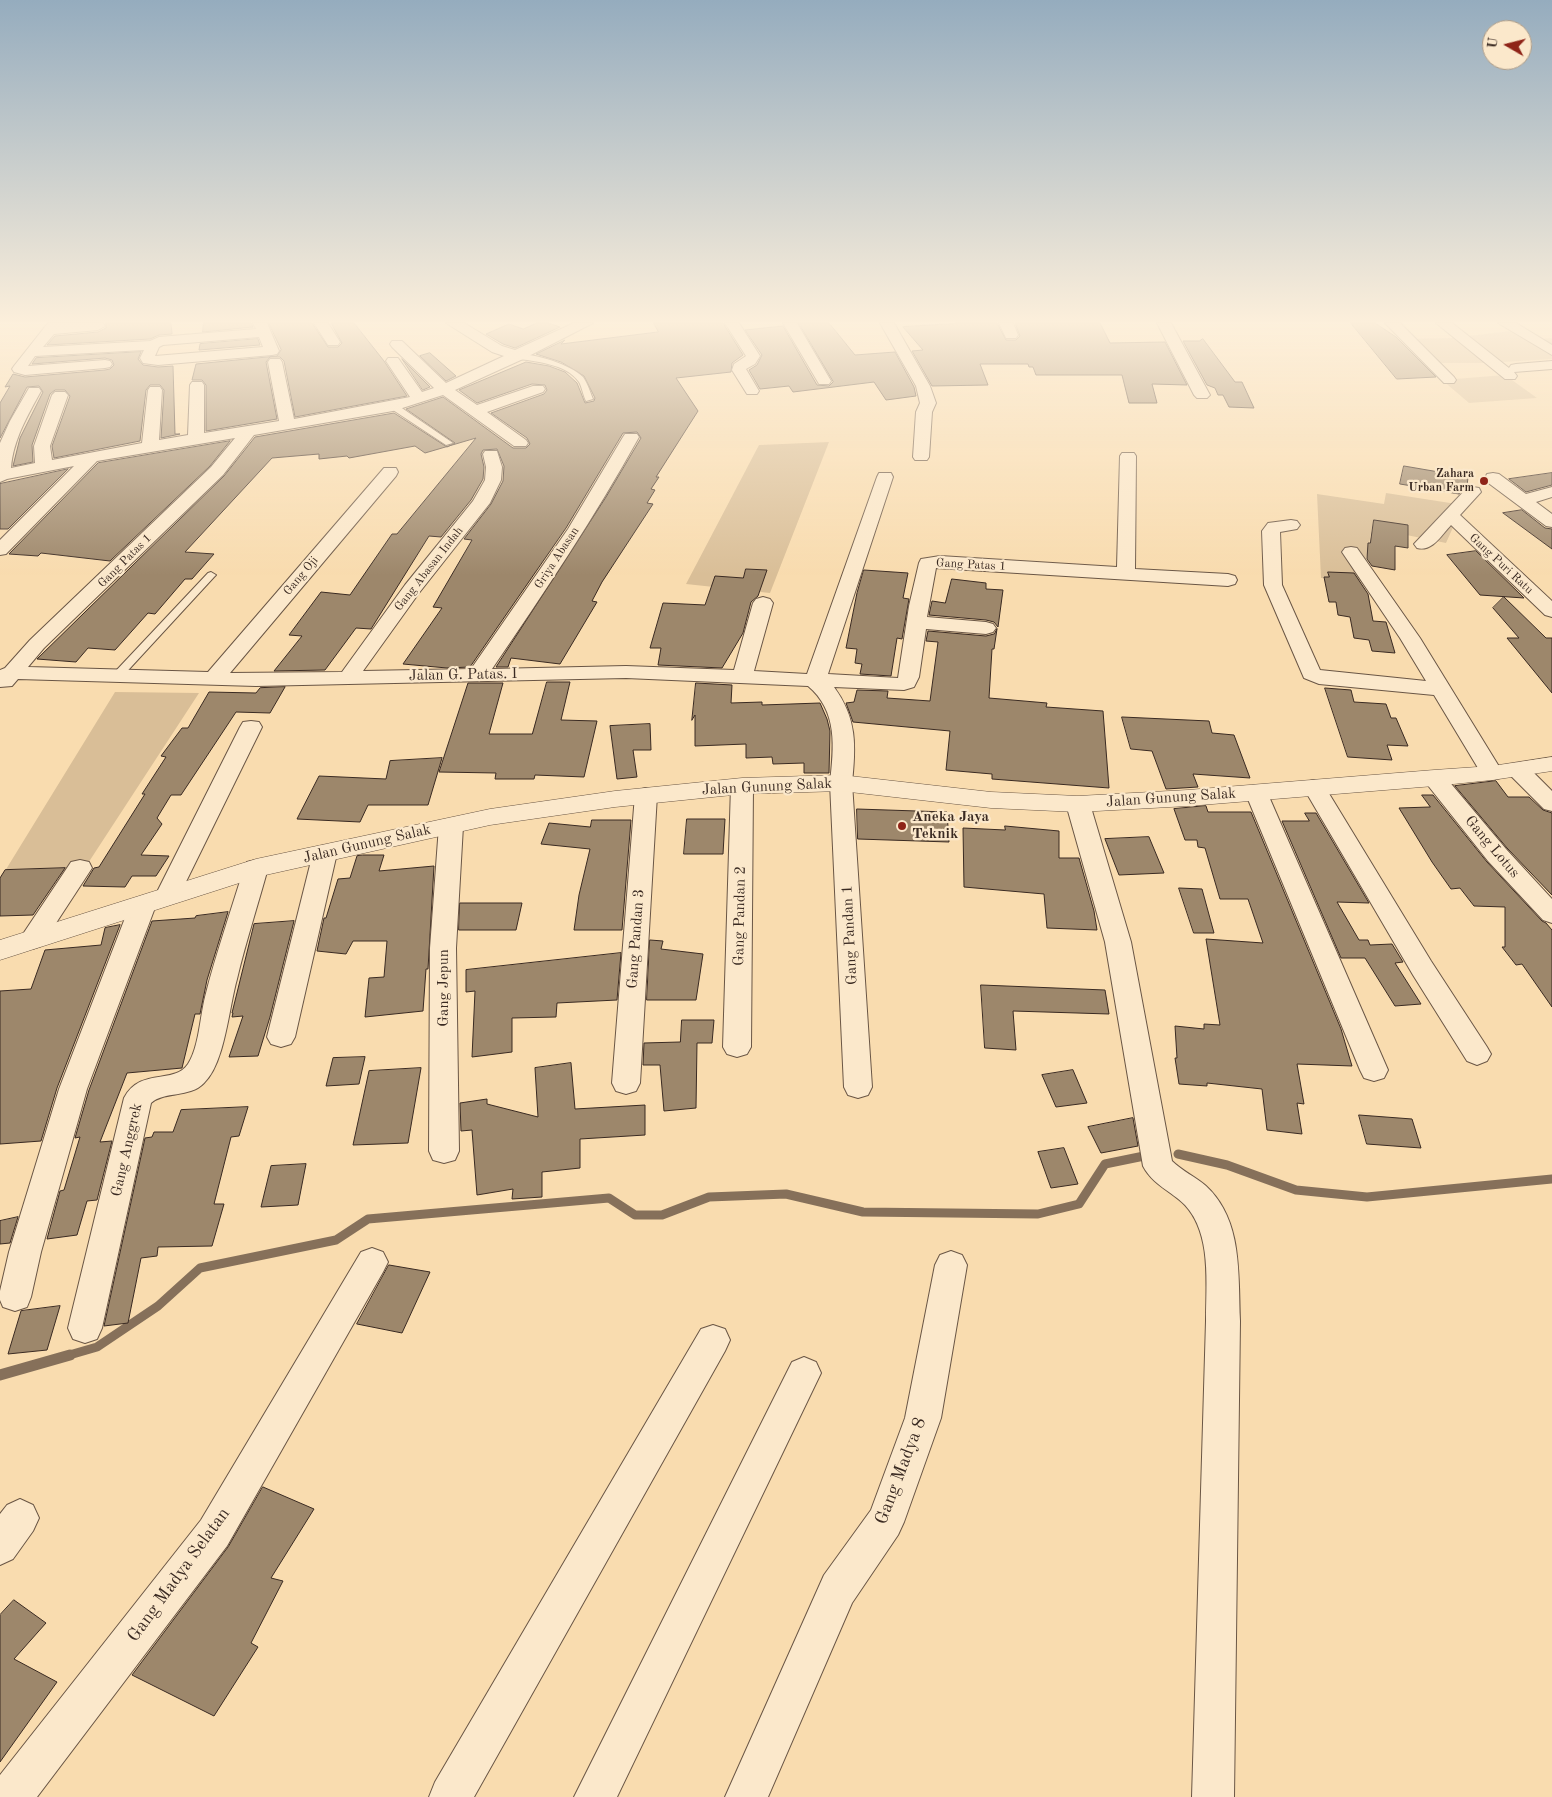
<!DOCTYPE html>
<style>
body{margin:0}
#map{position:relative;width:1552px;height:1797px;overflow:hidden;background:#f9dcaf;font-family:"Old Standard TT",serif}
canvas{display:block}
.north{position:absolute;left:1482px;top:20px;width:50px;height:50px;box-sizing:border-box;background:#fbe8cb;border:1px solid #ae9c87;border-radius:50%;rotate:278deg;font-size:14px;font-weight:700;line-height:20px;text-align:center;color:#3a2a22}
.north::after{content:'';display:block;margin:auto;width:18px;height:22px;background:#8f2418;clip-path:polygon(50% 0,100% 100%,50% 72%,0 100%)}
</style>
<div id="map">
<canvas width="1552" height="1797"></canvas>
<div class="north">U</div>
</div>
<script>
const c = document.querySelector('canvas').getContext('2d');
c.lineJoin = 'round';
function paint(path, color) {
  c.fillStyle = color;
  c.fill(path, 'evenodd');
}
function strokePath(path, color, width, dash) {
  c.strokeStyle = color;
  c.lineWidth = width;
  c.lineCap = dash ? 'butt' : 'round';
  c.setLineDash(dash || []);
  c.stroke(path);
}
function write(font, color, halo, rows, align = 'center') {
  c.font = font + ' "Old Standard TT",serif';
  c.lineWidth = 4.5;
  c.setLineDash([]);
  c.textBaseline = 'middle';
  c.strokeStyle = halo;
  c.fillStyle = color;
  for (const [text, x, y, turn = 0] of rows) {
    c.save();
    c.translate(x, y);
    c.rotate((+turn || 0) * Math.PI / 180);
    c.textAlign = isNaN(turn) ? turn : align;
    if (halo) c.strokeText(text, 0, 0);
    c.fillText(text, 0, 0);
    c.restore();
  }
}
paint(new Path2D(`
 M1511,331l15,9 26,-2v21l-65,4h-61l-23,-24 50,-1z
 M1505,375l32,23 -68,5 -27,-23z
 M829,442l-59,151 -84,-9 73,-139z
 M1386,493l77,12 -17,38 -74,-15 -10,53 -41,-3 -4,-84 67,10z
 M115,692l84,1 -120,184 -74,-6z`), '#d9be97');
strokePath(new Path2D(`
 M1178,1154l49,11 69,25 71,7 185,-18
 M66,1356l31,-9 61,-41 42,-38 136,-28 32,-21 241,-21 26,17h27l47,-18 77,-3 77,18 175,2 41,-10 26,-40 39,-8`), '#86705a', 9);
strokePath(new Path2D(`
 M0,1375l70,-20`), '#86705a', 11);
const building = new Path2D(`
 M106,323h65l1,11 -13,1 -9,4 -103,6 8,-9 43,-4 8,-4z
 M204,323h47l2,4 -50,5z
 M269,323h43l16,24h10l4,-4 -11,-20h23l30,38 23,35 -112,21 -11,-56 -4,-4h-10l-4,5 11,57 -71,12v-46l-4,-5h-10l4,-16 81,-8 4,-6z
 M537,323h11l12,4 -45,21 -12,-4 -17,-10 23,-10 14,5z
 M654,323h69l20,32 -11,8 -1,9 -55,6 22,33 -42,66h3l-8,12 4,1 -8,13 6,1 -51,78 -10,19 5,1 -37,62 -49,-6 -3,9h-12l110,-170 35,-59 -4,-6 -14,1 -57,95 -96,139 -23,1 -44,-4 39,-56 -9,-1 39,-67 -8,-1 27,-35 12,-23 1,-15 -7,-17 -14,1 -2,4 3,13 -1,12 -12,21 -30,37 -12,-1 -58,93 -15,-1 -31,42 -51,1 28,-35 -13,-1 32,-43 29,3 42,-61h5l79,-96 -51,15 -10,-7 -66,12 -2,-2 -28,3v-5l-47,4 -87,94 29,2 -22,25h-7l-30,35 -7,-1 -33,37 -27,-2 -12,14 -39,-3 187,-183 31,-39 139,-24 53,34 8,-4 -49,-34 37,-12 70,51h13l4,-4 -3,-6 -36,-25 53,-19 3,-4 -2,-5 -13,-1 -55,19 -18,-13 67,-28 23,4 16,6 12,11 8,20 9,-2 1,-3 -11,-22 -23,-14 -25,-8 29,-14 -4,4 97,-12z
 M799,323h30l26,32 40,-3 19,35 2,9 -30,4 -12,-18 -81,10 -4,-6 -29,3 -11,-19 8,-5 5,-10 -17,-25 38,-4 34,59 12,1 4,-4z
 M963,323h34l9,17h10l4,-4 -5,-13h85l10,20 55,-1 22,43 -35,-1 5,19h-28l-7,-28h-86l-3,-8h-4l-1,-3h-48l8,21 -56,1 -20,-35 11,-1 -20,-23z
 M1351,323h24l21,14 40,40 -39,2z
 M258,339l2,6 -61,5 1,-6z
 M1203,339l32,43h7l12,26 -25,-1 -6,-12h-5l-3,-7 -8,-3 -24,-44h16z
 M141,352l-3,7 5,6 15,2 15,-1 2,68h5l-19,4 3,-48 -4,-5h-10l-4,5 -6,51 -86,17 -2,-12 18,-50 -5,-6h-10l-5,4 -18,51 1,17 -20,4 7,-28 23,-46 -4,-6 -12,1 -27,51v-35l10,-17 -5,1 8,-13 12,3 80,-7 5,-1 4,-4 -2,-5 -7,-2 -73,6 4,-6z
 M430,353l26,23 -10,5 -26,-25z
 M402,359l28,28 -7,3z
 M230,441l-20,25 -100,95 -69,-8 -3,3 -29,-2 89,-91z
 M1404,466l64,11 -1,9 -8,8 -59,-10z
 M68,469l-60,60h-8v-45z
 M1552,473v12l-26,7 -17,-13z
 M1522,510l23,18 7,1v20l-49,-36z
 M1374,520l34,5v23l-13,-2v24l-23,-4 -5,-7 1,-16h2z
 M1476,551l48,47 -44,-3 -33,-40z
 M746,569l21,1 -9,26 -7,6 -8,31 -21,35 -64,-3 3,-17h-11l13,-45 42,2 10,-29 28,2z
 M864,570l44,3 -5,25 6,1 -7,40 -5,-1 -6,38 -31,-2 2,-10 -7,-1 2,-14 -11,-1 11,-55z
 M1328,572l26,1 14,21 5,27 13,1 9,31 -23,-2 -3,-11 -15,-2 -4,-21 -12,-2 -2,-13h-7l-5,-25h5z
 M952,579l34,4v6l17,1 -5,37 -4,-5 -8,-2 -57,-5 3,-14 13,2z
 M1504,597l42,41h6v55l-45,-55h12l-26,-30z
 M997,629l-3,20h-2l-3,49 58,5 -1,4 57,4 6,77 -117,-9v-5l-46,-4 4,-39 -97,-9 -7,-19 8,-1 3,-12 31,1 -1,7 43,3 8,-59 -12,-1 2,-10 58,5 8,-2z
 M547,682h23l-9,38 36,1 -13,56 -49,-2 -1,4h-39l1,-6 -57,-1 29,-89h35l-14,51h43z
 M696,683l36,2 -1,18 31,-1v3l58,-2 7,16 3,12 -1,42h-25v-10l-31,1 -1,-7 -26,1v-14l-51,2v-31l-3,5z
 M285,687l-15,26 -34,-1 -55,83h-10l-14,23 5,6 -21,31 28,1 -13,20h-24l-7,11 -42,-1 11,-18 5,-1 46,-73h-3l24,-37 -5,-1 21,-28h6l21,-36 47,1 4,-5z
 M1325,688l26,2 3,12 32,2 5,14h5l12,28 -21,-1 5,15 -44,-3z
 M1122,717l87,4 3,12 22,2 16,43 -57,-4 5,13 -32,2 -14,-38 -21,-2z
 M650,724l1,26h-18l4,27 -20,2 -7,-53z
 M442,758l-14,47h-60l-8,17 -63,-3 22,-43 67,3 4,-18z
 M1496,781l12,16h21l14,13 9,3v82l-45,-47 -52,-62z
 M1422,795h11l54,67 55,59 4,2 6,7v77l-30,-43 -6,1 -14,-18h3v-40l-31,-1 -14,-18 -9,1 -19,-27 -33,-54 31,-1z
 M1206,806l2,6h43l90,217 11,37 -55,-2 7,40 -7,-1 5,31 -35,-4 -5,-41 -55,-6v3l-28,-2 -4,-26h2l-2,-32 29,3v-5l16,1 -14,-86 57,4 -15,-44h-28l-15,-51 -7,-1 -1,-7h-12l-11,-31z
 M857,809l90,3 2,30 -91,-3z
 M1305,813h11l53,90 -32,-1 22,38h9l2,5 22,-1 11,18 -8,1 26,41 -26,2 -30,-48h-24l-59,-137h27z
 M687,819h38l-2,35h-39z
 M592,820h39l-9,110h-48l5,-35 11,-46 -49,-5 8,-21 41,4z
 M1005,826l54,5v27h20l15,53 3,19 -50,-2 -3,-34 -80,-7 -1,-59 42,2z
 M1149,837l15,36 -45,2 -14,-36z
 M363,855h21l-5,16 55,-5 -6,103h-2l-3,42 -58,6 4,-39 15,-1 3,-36h-34l-7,13 -29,-3 7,-33h2l12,-39 12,-1 7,-22z
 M65,868l-32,47 -33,1v-38l5,-8z
 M1179,888l23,1 12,44h-20z
 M460,903h62l-6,27h-57z
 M228,912l-21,68 -7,34h-5l-13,54 -55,5 -27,69 12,-1 -15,59 -10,1 -10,34 -30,4 13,-48 4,-1 16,-53 -5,1 14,-48 63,-169 43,-3 1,-2z
 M294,921l-24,96 -12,39 -29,1 14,-41 -11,1 1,-4h-1l22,-89z
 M120,925l-63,163 -16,53 -41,3v-153l31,-2 14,-39 56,-5 4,-17z
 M650,940l13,1 -2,8 42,5 -7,46h-49z
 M621,953l-4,47 -60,3 -1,14 -44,1v34l-40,5 3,-66 -9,1v-22z
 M981,985l124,5 4,24 -96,-3 3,39 -31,-2z
 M682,1020h32l-2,23h-15l-1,65 -32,3 -4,-46h-17l1,-22 36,-1z
 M365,1057l-6,27 -33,2 7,-28z
 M571,1063l4,46 70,-4v30l-65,4v29l-38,4v25l-30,2 1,-10 -36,6 -5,-65 -11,1 -1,-28 27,-4v5l51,13 -3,-49z
 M421,1068l-13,75 -55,2 16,-74z
 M1073,1070l14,33 -31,4 -14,-32z
 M248,1107l-9,29 -8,1 -17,67h10l-12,42 -54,1 -1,9 -16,2 -13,65 -24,3 41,-188 7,-1 2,-5h19l8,-22z
 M1359,1115l53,4 9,29 -54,-4z
 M1133,1118l5,28 -37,7 -13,-26z
 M1064,1148l14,36 -27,4 -13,-36z
 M306,1164l-8,41 -37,2 10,-41z
 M18,1217l-8,26 -10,1v-23z
 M389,1265l41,7 -28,61 -45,-9z
 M60,1306l-13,44 -39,4 13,-43z
 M263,1487l51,22 -43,69 12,3 -32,62 7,4 -44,69 -82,-41 96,-128z
 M14,1600l32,23 -32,36 43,23 -57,80v-147z`);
paint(building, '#9d876b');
strokePath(building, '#3a2a22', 1);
const service = new Path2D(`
 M515,354c18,-1 55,10 68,23 5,7 7,15 10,22l-7,2c-3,-6 -4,-14 -7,-19 -13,-19 -44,-20 -64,-24z
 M390,404h6l57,39 -7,2 -56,-37z
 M211,572l5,3 -2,2 -94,102h-8l-1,-2 1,-2 96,-102z`);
const minor = new Path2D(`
 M48,323h55l2,3 -7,4 -44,4 -11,13 107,-6 9,-4 97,-8 -3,-6h14l12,28 -2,3 -5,1 -114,10 -15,-2 -3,-5 4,-8 -109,6 -7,10 77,-6 5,1 2,3 -2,3 -5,1 -80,7 -11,-3 -2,-3 2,-3zM259,337l4,10 -108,9 4,-9 4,-2z
 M314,323h14l12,19 -2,3h-10z
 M446,323h18l38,23 13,4 59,-27h19l-70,36 -68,31 22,15 56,-19h10l2,3 -2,3 -56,20 39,28 2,3 -2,3h-12l-71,-51 -50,16 -139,24 -31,40 -179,173 -16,19 180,5 176,-204h12l2,4 -2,4 -166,197 112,-1 63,-87 68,-84 12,-21 1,-13 -3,-13 2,-3h12l5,16 -1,13 -11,23 -71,90 -56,78 108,-2 97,-140 55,-92 2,-3h12l2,3c-44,80 -95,156 -147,232l134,-3 108,4 19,-67 3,-4 7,-2 7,2 3,4 -19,68 53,3 70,-197 2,-4h12l2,4 -65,197 70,4 11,-72 10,-43 2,-4 19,-3 177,11 3,-111 2,-3h12l2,3 -1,113 93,5 7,2 2,4 -2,4 -7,2 -292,-18 -9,49 59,5 7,2 3,4 -3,4 -7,2 -60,-5 -7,48 -5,10 -10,3 -70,-3c23,31 22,59 18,96l20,304 -4,8 -10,3 -10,-3 -4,-8 -14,-304c4,-36 8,-72 -22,-97l-182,-8 -370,8 -238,-7 -6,7 -12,1v-17l5,-2 25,-28 181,-173 24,-29 -138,23 -91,93 -6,1v-15l74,-74 -67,13 -7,3v-39l10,-22 19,-33h10l2,3c-13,24 -28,49 -30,77l24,-5 -1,-17 18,-51 3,-3h10l3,3 -18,51 2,14 90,-17 6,-53 2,-3h10l2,3 -3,50 29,-5 2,-50 2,-3h10l2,3v48l75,-12 -11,-59 2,-3h10l2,3 12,57 116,-22 -24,-36 2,-3h10l24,34 12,-4 -42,-41 -2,-3 2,-3h10l44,42 58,-27 -12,-4z
 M725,323h14l21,33 -5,8 -9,5 13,22 -2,3h-10l-15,-24 2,-6 12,-8z
 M783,323h14l34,58 -2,3h-10z
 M880,323h14l36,63 6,17 -4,9 -3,45 -2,3h-12l-2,-3 3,-45 4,-9 -4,-17z
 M999,323h14l5,12 -2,3h-10z
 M1157,323h14l39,72 -3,3h-10l-3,-3z
 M1385,323h15l54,54 2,3 -2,3h-10z
 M1436,323h16l57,45 2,-3 5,-1 36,-3v8l-38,3 3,4 -2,3h-10z
 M1498,323h18l36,22v10z
 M1493,473l6,1 27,20 26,-7v10l-16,5 16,12v13l-6,-1 -59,-44 -2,-4 2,-4z
 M1473,487l6,1 2,4 -21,23 92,86v16l-7,-2 -94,-90c-10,11 -19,27 -34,23l-3,-4 53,-56z
 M1291,520l6,1 3,4 -3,4 -17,3 2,53 38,85 106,11 -26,-43 -58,-86 3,-4 6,-1 6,1 63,90 83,135 -3,5 -8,2 -8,-2 -50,-83 -115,-11 -15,-6 -40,-93 -2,-54 6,-8z
 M251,721l8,1 3,5 -83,169 -3,6 -9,2 -9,-2 -3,-6 85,-169 3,-5z
 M1518,763l8,2 26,26v20l-8,-2 -34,-34 -3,-5 3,-5z
 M1434,771l8,2 64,76 46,50v24l-9,-3 -55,-59 -62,-78 -3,-5 3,-5z
 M742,779l8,2 3,5 -2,261 -4,7 -10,3 -10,-3 -4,-7 8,-261 3,-5z
 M1314,780l8,2 3,5 106,174 56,86 4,7 -4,7 -10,4 -10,-4 -54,-86 -110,-188 3,-5z
 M1256,785l8,2 3,5 121,278 -4,8 -10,3 -10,-3 -4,-8 -115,-278 3,-5z
 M646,788l8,2 3,5 -17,288 -4,8 -10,3 -10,-3 -4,-8 23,-288 3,-5z
 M1078,797l8,2 4,5 41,138 41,219c10,10 24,16 34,25 37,34 32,89 34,135l-6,476h-42l14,-476c0,-37 6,-87 -21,-116 -14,-14 -32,-20 -42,-39l-38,-224 -39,-138 4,-5z
 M451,819l8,2 4,5 -7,122 3,203 -4,9 -11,3 -11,-3 -4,-9 1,-203 9,-122 4,-5z
 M325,845l9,3 3,5 -42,184 -4,7 -10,3 -10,-3 -4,-7 46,-184 3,-5z
 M80,860l9,2 3,6 -51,78 -9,3 -9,-3 -4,-6 52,-78z
 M256,860l9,2 3,6c-10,37 -22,73 -31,111 -8,28 -12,84 -33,104 -14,15 -40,8 -53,20l-49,225 -5,11 -12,4 -12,-4 -5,-11 56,-230c16,-31 50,-13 64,-34 11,-17 12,-47 17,-67 11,-44 26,-86 39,-129l3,-6z
 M143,897l9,2 4,6 -69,184 -46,163 -10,45 -4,10 -12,4 -12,-4 -3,-7v-9l9,-39 50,-163 71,-184 4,-6z
 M372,1248l11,4 5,10 -5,10 -156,274 -190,251h-37v-22l201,-255 160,-268z
 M951,1251l11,4 5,10 -26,153 -37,104 -6,13 -46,68 -84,194h-43l99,-222 47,-65 34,-92 30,-153 5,-10z
 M713,1325l12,4 5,11 -5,11 -251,446h-45l6,-15 266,-453z
 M804,1357l12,5 5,11 -204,424h-43l218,-435z
 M20,1499l13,6 6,13 -6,13 -20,28 -13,6v-51l7,-9z`);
const tertiary = new Path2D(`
 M1552,757v14l-60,9 -58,6 -246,20 -110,6 -87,-4 -150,-17 -99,3 -127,13 -125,18 -229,51 -261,84v-20l256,-81 234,-50 125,-18 127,-13 99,-3 150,17 87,4 110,-6 246,-20 58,-4z`);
strokePath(service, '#6a5645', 2);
strokePath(minor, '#6a5645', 2);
strokePath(tertiary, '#6a5645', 1);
paint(service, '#fbe8cb');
paint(minor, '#fbe8cb');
paint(tertiary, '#fbe8cb');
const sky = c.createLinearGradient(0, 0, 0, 575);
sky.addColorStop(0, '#95acbe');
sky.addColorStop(0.56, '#fcefdb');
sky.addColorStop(1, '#fcefdb00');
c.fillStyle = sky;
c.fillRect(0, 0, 1552, 575);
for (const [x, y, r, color] of [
 [1484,481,5,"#8f2418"],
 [902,826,5,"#8f2418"]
]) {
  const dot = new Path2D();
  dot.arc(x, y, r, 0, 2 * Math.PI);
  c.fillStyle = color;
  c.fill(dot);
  strokePath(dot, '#fbe8cb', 2);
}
write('bold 12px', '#3a2a22', '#fbe8cb', [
 ["Zahara",1474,474],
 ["Urban Farm",1474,488]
], 'right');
write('12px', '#3a2a22', '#fbe8cb', [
 ["Griya Abasan",557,558,-57],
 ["Gang Patas 1",125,561,-45],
 ["Gang Puri Ratu",1501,564,43],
 ["Gang Patas 1",971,565,3],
 ["Gang Abasan Indah",429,569,-52],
 ["Gang Oji",301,576,-50]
]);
write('15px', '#3a2a22', '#fbe8cb', [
 ["Jalan G. Patas. I",463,675,-1],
 ["Jalan Gunung Salak",767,787,-3],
 ["Jalan Gunung Salak",1171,798,-4],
 ["Jalan Gunung Salak",367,844,-13],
 ["Gang Lotus",1492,847,50],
 ["Gang Pandan 2",740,916,-89],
 ["Gang Pandan 1",850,935,-93],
 ["Gang Pandan 3",636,939,-86],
 ["Gang Jepun",444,988,-90],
 ["Gang Anggrek",127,1150,-77]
]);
write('bold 15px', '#3a2a22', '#fbe8cb', [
 ["Aneka Jaya",912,817],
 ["Teknik",912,834]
], 'left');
write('18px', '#3a2a22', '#fbe8cb', [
 ["Gang Madya 8",901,1471,-69],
 ["Gang Madya Selatan",179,1575,-54]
]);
</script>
